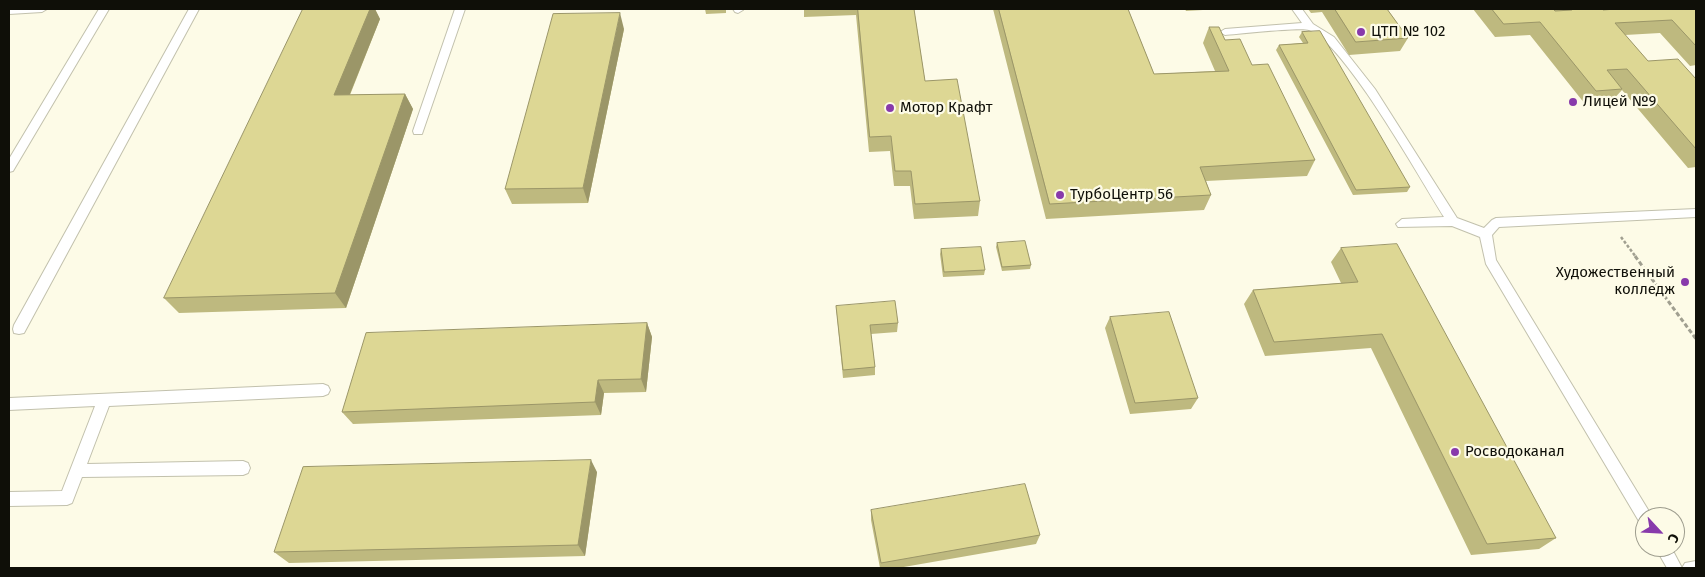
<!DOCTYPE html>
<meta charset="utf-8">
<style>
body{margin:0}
#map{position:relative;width:1705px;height:577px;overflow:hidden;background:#fdfbe7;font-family:"Fira Sans",sans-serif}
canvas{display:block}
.frame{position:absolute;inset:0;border:10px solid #0f0f08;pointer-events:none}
.north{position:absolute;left:1635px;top:507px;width:50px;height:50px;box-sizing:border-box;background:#fdfbe7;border:1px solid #9e9d8e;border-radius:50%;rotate:115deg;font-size:14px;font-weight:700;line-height:20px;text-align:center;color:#0f0f08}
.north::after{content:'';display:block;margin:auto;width:18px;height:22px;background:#883aab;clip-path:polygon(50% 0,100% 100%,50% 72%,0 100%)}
</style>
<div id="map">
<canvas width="1705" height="577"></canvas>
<div class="frame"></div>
<div class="north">С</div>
</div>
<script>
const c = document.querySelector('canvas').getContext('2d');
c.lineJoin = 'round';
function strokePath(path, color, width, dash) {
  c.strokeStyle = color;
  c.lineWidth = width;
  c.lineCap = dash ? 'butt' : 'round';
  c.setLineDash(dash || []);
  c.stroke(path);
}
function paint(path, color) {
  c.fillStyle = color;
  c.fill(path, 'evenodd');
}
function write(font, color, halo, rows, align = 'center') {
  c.font = font + ' "Fira Sans",sans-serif';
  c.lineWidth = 4.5;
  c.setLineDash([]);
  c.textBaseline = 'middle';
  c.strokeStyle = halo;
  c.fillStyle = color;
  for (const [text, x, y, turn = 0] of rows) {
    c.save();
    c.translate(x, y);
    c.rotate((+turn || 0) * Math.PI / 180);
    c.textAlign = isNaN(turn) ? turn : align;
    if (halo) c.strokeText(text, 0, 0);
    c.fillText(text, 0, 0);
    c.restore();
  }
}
const lane = new Path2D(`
 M9,9h38l-5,3 -33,2z
 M99,9h10l-96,162 -4,1v-13z
 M189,9h10l-175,324 -5,1 -5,-1 -1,-4 1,-4z
 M455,9h10l-42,122 -1,3h-8l-1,-3z
 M733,9h10v1l-5,3 -3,-1z
 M1292,9h10l11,15 21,13 41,52 82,129 27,10 8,-8 4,-2 200,-9v8l-197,10 -7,8 4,25 154,253 2,4h-7v8l-5,-2 -154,-259 -6,-27 -28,-11 -54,1 -2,-3 6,-5 42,-2c-24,-38 -99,-173 -135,-187 -8,-3 -71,4 -84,5l-5,-3 5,-3 77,-6z
 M323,384l5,2 2,4 -2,4 -5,2 -214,10 -22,58 156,-3 5,2 2,5 -2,5 -5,2 -161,2 -10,26 -5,2 -58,1v-14l53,-1 33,-85 -86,4v-12z
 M1655,547h16l11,21 3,-5 11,-2v7h-29z`);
strokePath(lane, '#c2c1ad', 2);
strokePath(new Path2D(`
 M1621,237l15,20`), '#a09f90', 2.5, [3, 2]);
strokePath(new Path2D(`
 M1635,256l61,83`), '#a09f90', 3, [4.5, 2.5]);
paint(lane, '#fff');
paint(new Path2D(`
 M303,9h72l5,10 -30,76 55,-1 8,15 -67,199 -167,5 -15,-15z
 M705,9h21v4l-20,1z
 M804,9h110l11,72 55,120 -2,15 -64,3 -4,-33h-16l-4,-35 -21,1 -13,-137 -52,2z
 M993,9h135l26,65 61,-3 -12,-28 6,-16 16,13 27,25 63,95 -8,16 -101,5 5,14 -7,15 -158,9z
 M1185,9h35l-34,2z
 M1308,9h79l21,29 -8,13 -51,4 -27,-43 -11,1z
 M1473,9h129l1,1 93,-1v56l-6,1 -30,-33 -35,2 23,26 48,18v88l-8,1 -66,-78 -11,12 -26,2 -55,-69 -35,2z
 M624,29l-36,174 -76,1 -7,-15z
 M1302,32l108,155 -3,5 -54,3 -77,-145 3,-5 24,-2 -4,-6z
 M997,243l34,22 -1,4 -28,2 -6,-24z
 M1341,248l215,290 -17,11 -68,6 -100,-207 -106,8 -21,-52 9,-14 88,-7 -10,-21z
 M941,249l44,21 -1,5 -41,2 -3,-23z
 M836,306l62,17 -1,9 -26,2 4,33v8l-32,3z
 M1110,317l88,81 -7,11 -61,5 -25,-86z
 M647,323l5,14 -6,55 -42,1 -3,22 -248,9 -11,-12z
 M597,472l-12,84 -296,7 -15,-11z
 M871,510l169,25 -4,9 -138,24h-18l-9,-48z`), '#beb97f');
paint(new Path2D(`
 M370,9h5l5,10 -37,92 -9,-16z
 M620,13l4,16 -36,174 -5,-15z
 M405,94l8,15 -67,199 -11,-15z
 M647,323l5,14 -6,55 -5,-13z
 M598,380l6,13 -3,22 -6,-13z
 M591,460l6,12 -12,84 -7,-11z`), '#9b9668');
const building = new Path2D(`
 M303,9h67l-36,86 71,-1 -70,199 -171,5z
 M858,9h56l11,72 32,-2 23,122 -65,3 -4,-33h-16l-4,-35 -21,1z
 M999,9h129l26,65 75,-3 -20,-44h10l6,13 15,-1 12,26 16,-1 47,96 -115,7 11,28 -161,9z
 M1335,9h52l21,29 -52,4z
 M1492,9h61l2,2 17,-1 -1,-1h31l1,1 13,-1h80v37l-24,-26 -57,3 33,38 30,-2 18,20v70l-69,-80 -20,1 15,19 -26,2 -56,-69 -36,2z
 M620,13l-37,175 -78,1 48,-175z
 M1320,31l90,156 -54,3 -77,-145 29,-2 -6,-11z
 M1025,241l6,24 -29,2 -5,-24z
 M1397,244l159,294 -69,6 -105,-210 -108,8 -21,-52 105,-8 -17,-34z
 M981,247l4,23 -41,2 -3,-23z
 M895,301l3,22 -28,2 5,42 -32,3 -7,-64z
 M1169,312l29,86 -63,5 -25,-86z
 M647,323l-6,56 -43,1 -3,22 -253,10 24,-79z
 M591,460l-13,85 -304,7 29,-85z
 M1025,484l15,51 -159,28 -10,-53z`);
paint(building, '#ddd794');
strokePath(building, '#9b9668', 1);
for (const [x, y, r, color] of [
 [1361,32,5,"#883aab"],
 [1573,102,5,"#883aab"],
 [890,108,5,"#883aab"],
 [1060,195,5,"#883aab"],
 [1685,282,5,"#883aab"],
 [1455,452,5,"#883aab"]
]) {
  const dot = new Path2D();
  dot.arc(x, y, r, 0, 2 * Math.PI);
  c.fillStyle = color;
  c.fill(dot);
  strokePath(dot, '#fdfbe7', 2);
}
write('15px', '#0f0f08', '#fdfbe7', [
 ["ЦТП № 102",1371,32],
 ["Лицей №9",1583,102],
 ["Мотор Крафт",900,108],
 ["ТурбоЦентр 56",1070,195],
 ["Художественный",1675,273,"right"],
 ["колледж",1675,290,"right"],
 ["Росводоканал",1465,452]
], 'left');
</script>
